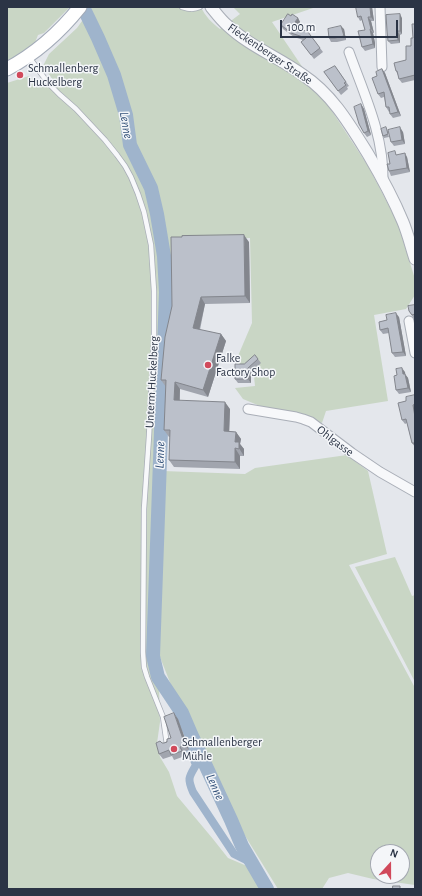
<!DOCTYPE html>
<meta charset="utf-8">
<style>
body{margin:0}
#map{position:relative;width:422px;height:896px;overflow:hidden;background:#e4e7ec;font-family:"Alegreya Sans",sans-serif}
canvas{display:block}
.frame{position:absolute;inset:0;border:8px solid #2b3445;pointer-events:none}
.north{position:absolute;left:370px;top:844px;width:40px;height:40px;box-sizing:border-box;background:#f4f6f9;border:1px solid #a4a8b1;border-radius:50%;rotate:21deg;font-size:11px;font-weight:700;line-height:16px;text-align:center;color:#2b3445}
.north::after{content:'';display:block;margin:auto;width:14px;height:18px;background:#d1495b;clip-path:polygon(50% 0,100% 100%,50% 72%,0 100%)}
.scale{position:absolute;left:280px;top:20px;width:118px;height:18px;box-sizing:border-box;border:2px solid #2b3445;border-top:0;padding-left:5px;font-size:12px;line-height:14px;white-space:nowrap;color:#2b3445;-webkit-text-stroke:3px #f4f6f9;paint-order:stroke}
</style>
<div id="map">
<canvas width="422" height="896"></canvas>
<div class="frame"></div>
<div class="north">N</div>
<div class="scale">100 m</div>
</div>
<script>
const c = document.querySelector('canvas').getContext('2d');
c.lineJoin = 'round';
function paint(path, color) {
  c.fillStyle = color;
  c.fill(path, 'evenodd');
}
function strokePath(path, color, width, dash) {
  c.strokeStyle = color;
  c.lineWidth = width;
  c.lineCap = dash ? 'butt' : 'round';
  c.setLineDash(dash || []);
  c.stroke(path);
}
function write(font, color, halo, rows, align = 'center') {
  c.font = font + ' "Alegreya Sans",sans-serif';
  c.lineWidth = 3;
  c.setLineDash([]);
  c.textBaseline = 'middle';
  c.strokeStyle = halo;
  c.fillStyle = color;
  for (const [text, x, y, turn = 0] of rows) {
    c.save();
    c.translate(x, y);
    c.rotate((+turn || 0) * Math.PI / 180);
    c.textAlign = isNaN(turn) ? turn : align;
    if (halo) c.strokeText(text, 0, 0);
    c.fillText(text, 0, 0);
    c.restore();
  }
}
paint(new Path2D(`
 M7,7h63l-26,26 -6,2 -4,10 -27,18z
 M92,7h109c4,9 11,16 19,22l20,-15 -7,-7h83l-44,15 56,83 40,61 29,55 18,58v16l-9,14 -32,6 14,86 -62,10 -4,12 -16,-7 -46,-10 -17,-7 -8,-11 20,-2 -2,-19 -18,-4 17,-40 -2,-85 -78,3v52l-7,95 -2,83 82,3 10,-6 92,-13 21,16 19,83 -38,11 65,121h1v199l-42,-6 -25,-6 -19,5 -7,11h-44l-73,-118 -47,-119 2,70 -3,21 3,14 9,15 8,24 36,43 15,19 33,14 10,17h-264v-806l22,-7 15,11 9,-7 -10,-14 6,-12 28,-26zM378,852h24v24h-24z
 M395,557l17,39 3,-1v87l-60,-115z`), '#c9d6c5');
strokePath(new Path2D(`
 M191,734l-3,11 8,20c-7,12 -9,13 -3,27l41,62 18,9`), '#9fb4cc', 8);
strokePath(new Path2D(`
 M83,7l15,31 16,37 12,40 4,30 21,43 6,26 7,42 2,36 -13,364 5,21 24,36 9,21 40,86 11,26 25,43`), '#9fb4cc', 14);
const service = new Path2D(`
 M182,7c7,2 11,3 18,0
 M29,57l19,26 11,11 17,15 29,31 12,15 8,11 6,11 7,17 6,18 7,33 3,46v46l-5,99 -5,73 -1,143 1,15 3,10 16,40 4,28`);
const minor = new Path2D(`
 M380,7l2,60
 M349,52c15,42 35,83 34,129
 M409,321l6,32
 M248,409l48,8 7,2 8,3 41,31 28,19 35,20`);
const tertiary = new Path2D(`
 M211,7c5,6 10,13 16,18 22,21 51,32 76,50 29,19 47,50 65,79 13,22 25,44 35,68 5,12 8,25 12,37`);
const primary = new Path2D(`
 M7,69c28,-15 53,-37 73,-62`);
strokePath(service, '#a9aeb7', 6);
strokePath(minor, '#a9aeb7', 11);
strokePath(tertiary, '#a9aeb7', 13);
strokePath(primary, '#a3abb8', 15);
strokePath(service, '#f7f8fa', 4.5);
strokePath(minor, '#f7f8fa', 9);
strokePath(tertiary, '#f7f8fa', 11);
strokePath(primary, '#fff', 13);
paint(new Path2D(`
 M356,7h16l2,14h-3l3,12h-1l2,10v5l-10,3 -3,-4 3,-17 -3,-10 -2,1 -2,-4z
 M291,16l7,2 2,4 -2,4 1,1 -1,1 22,20 3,4 -9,7 -13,-17 2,-2 -9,-3 -11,-8 -2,-4z
 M402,18v16l-2,1v8l-9,1 -3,-3z
 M415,23v57l-13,3 -3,-4 -1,-4 -2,-4 10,-11 7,-22z
 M344,29l2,11 -9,2h-6l-2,-4z
 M335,66l14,20 -2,1 1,2 -7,6 -17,-23z
 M382,69l3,4 16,43 -8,2 -3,-4v-3l-1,1 -3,-5 -2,-10 -3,1 -3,-4 -1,-18z
 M361,104l3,5 7,26 -4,2 -3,-4z
 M387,130l2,7 -5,1 -1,-2z
 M403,132l2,12 -11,2 -3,-4z
 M397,155l10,2 3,15 -19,4 -2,-5 1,-7z
 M249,242l1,61 -45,1 -5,26 21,4 5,7 -18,56 -28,-8v12l50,8 -1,22 7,1 5,7 -1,5 4,5v7h-4v13l-66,-2 -5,-7 1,-23h-1l-5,-7 2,-43 -5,-7 11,-74z
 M415,305v14h-1l-5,-8z
 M399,317l7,39 -11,1 -3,-4 -3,-20 -6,1 -3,-4 7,-10z
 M258,359l3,4 -10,10v10h-13l-3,-4 9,-15z
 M405,372v2l3,4 3,14 -12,2 -3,-4 1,-15z
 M415,395v52l-3,-4 -5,-20 -2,1 -3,-4 4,-19z
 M178,719l11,31 -5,2 1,4 -11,4 -2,-4 -9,3 -4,-5 5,-11 7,-5z`), '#a1a5ae');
paint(new Path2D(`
 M370,7h2l2,14 -3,-4z
 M400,14l2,4v16l-2,-3z
 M368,17l3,4 3,12 -3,-4z
 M298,18l2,4 -2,4 1,1 -2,3 -3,-4 1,-4z
 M341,26l3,3 2,11 -2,-4z
 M370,29l3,4 2,10v5l-2,-4z
 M397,31l3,4v8l-2,-3z
 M382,69l3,4 16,43 -3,-4z
 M361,104l3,5 7,26 -3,-4z
 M400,127l3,5 2,12 -3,-4z
 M405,153l2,4 3,15 -3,-4z
 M244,235l5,7 1,61 -5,-7z
 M201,297l4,7 -7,31 -5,-7z
 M396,313l3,4 7,39 -3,-4z
 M221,334l5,7 -18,56 -5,-7z
 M248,368l3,5v10l-3,-4z
 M402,368l3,4 1,6 -3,-4z
 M405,374l3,4 3,14 -3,-4z
 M175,382l5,7 -1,18 -5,-7z
 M225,402l5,7 -1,29 -5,-7z
 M413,405l2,3v9z
 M236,432l5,7 -1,5 4,5v7l-9,-14z
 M235,448l5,8v13l-5,-7z
 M174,713l4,6 11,31 -4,-5z
 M180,747l4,5 1,4 -3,-5z`), '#83868d');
const building = new Path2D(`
 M356,7h14l1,10h-3l3,12h-1l3,15 -11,3 -4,-16 7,-1 -4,-14 -3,1z
 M288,14l3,2 1,-2 6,4 -3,4 1,1 -2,3 14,6 12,16 -9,7 -10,-13 5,-4 -15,-5 -10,-8z
 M400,14v17h-3l1,9 -10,1 -1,-10 -1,-16z
 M415,23v52l-16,4 -2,-8h-1l-2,-8 12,-3v-14h5v-8h2l-1,-14h3z
 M341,26l3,10 -9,2h-6l-1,-9z
 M335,66l11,16 -2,1 2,2 -8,6 -14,-19z
 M382,69l16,43 -8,2 -1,-7h-3l-2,-15 -6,2 -6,-16 5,-2 -1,-4z
 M361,104l7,27 -4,2 -5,-9 -5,-17z
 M386,127l2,7 -5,2 -2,-7z
 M400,127l2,13 -11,2 -3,-12z
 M395,151l1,4 9,-2 2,15 -18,3 -2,-7h3l-2,-11z
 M244,235l1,61 -44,1 -8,31 28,6 -18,56 -28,-8 -1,18 51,2 -1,29 12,1 -1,10h4v7l-4,-1v14l-66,-2 1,-30h-6l2,-50h-5l4,-43 7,-31 -1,-69h11v-1z
 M415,305v9l-3,1 -3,-4 -1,-5z
 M396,313l7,39 -11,1 -4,-25 -8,2 -1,-8 8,-2 -1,-5z
 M255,355l3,4 -10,9v11h-13v-15h9z
 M402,368l1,6h2l3,14 -12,2 -2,-14 3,-1 -1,-6z
 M415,395v9l-2,1 2,12v30l-1,-4h-2l-6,-24 -4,1 -4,-17 8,-2v-4z
 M174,713l11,32 -5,2 2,4 -11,4 -2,-5 -10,4 -3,-11 4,-2 2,2h2l3,-1v-3l4,-1 -7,-21z
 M393,886h7v3h-7z`);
paint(building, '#bbc0ca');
strokePath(building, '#83868d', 1);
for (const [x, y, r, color] of [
 [20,75,4,"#d1495b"],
 [208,365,4,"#d1495b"],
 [174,749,4,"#d1495b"]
]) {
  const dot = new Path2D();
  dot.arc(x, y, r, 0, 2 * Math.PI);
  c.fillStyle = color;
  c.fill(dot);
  strokePath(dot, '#f4f6f9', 1.5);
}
write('12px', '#2b3445', '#f4f6f9', [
 ["Fleckenberger Straße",270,54,34],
 ["Unterm Huckelberg",152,382,-87],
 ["Ohlgasse",335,441,37]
]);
write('12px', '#2b3445', '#f4f6f9', [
 ["Schmallenberg",28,68],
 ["Huckelberg",28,82],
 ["Falke",216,358],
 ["Factory Shop",216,372],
 ["Schmallenberger",182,742],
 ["Mühle",182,756]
], 'left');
write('italic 13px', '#34527a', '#f4f6f9', [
 ["Lenne",126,125,80],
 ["Lenne",160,455,-88],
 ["Lenne",215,787,66]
]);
</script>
